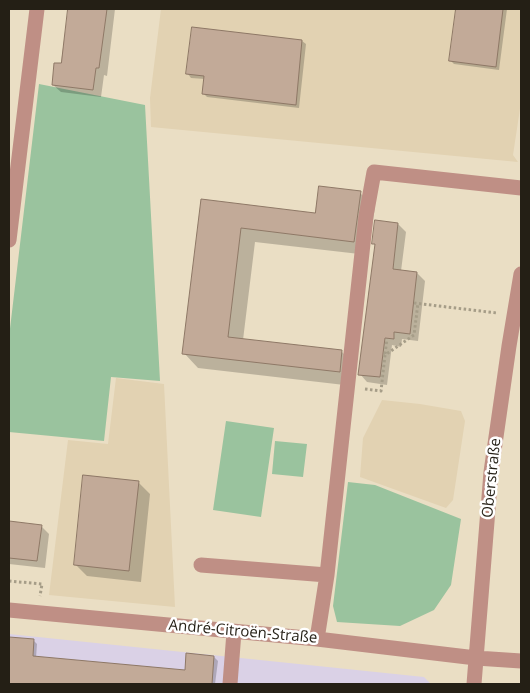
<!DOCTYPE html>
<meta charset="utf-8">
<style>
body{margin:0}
#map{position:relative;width:530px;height:693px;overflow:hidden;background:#eadec4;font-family:"Open Sans",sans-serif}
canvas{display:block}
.frame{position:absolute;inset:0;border:10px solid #241f15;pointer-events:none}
</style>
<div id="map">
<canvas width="530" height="693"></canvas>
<div class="frame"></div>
</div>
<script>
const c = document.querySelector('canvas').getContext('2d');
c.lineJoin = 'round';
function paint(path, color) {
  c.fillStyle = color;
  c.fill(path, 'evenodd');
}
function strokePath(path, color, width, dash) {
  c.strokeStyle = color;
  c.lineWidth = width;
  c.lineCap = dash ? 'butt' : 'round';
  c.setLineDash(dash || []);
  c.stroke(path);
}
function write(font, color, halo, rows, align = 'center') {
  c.font = font + ' "Open Sans",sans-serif';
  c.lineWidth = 5;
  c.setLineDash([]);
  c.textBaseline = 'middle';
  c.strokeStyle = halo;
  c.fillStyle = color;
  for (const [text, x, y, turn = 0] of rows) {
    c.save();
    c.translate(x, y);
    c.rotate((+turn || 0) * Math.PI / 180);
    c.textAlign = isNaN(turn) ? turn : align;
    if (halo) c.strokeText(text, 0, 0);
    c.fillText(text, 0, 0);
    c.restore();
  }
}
paint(new Path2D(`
 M9,634l415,43 7,7h-422z`), '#dad1e6');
paint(new Path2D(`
 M161,9h360v93l-8,53 5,7 -367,-35 -1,-29z
 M116,378l48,6 11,223 -126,-12 19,-155 40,4z
 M382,400l38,4 41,7 4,10 -12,79 -7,8 -86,-31 3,-39z`), '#e2d2b2');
paint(new Path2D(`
 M39,84l106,21 15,276 -49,-4 -7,64 -95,-9v-95z
 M226,421l48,7 -13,89 -48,-7z
 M275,441l32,3 -4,33 -31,-3z
 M348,482l27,3 86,34 -10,66 -17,25 -34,16 -63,-4 -4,-16z`), '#9ac39e');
paint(new Path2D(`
 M69,9h46l-8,67 -3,-1 -3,22 -40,-5 -8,-7 9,-20z
 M457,9h50l-8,61 -45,-6 -3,-3z
 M302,41l4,3 -7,64 -92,-11 -4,-4 2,-14 -14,-1 -3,-4z
 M360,193l15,14 -7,48 -113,-13 -12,98 98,11 15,15 -3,20 -155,-18 -14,-15 18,-153 114,14z
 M398,224l8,8 -5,39 16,2 8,8 -7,60 -16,-2 -1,8 -9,-2 -5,40 -20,-3 -7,-8 16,-128 -2,-2z
 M138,482l12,12 -9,88 -54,-6 -12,-12z
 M9,522l32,4 8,8 -4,34 -36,-4z
 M9,638l24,2 4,4 -1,14 150,14 28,-15 4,4 -3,23h-206z`), '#0003');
const building = new Path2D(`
 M68,9h39l-8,59h-3l-3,22 -41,-5 2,-22h7z
 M456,9h47l-7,58 -47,-6z
 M192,27l110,13 -6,65 -94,-11 2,-18 -18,-2z
 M319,186l42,5 -7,51 -113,-14 -13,109 114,13 -2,22 -158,-18 19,-155 114,14z
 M375,220l23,3 -5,46 24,3 -7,62 -16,-2v7l-9,-1 -5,39 -22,-2 17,-131h-3z
 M83,475l56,6 -10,90 -55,-6z
 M9,521l33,4 -5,36 -28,-3z
 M9,637l25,2 -1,17 152,14 1,-17 28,3 -2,28h-203z`);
paint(building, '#c2aa98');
strokePath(building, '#8e7866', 1);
strokePath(new Path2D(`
 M414,303l83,10
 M385,354l2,-15
 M365,389l16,2 4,-36 29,-20 4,-32
 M9,581l33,3 -2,12`), '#a69d88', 3, [2.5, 2.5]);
strokePath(new Path2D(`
 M9,240l28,-231
 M201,565l126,10
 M9,610l308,29 159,19 45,3
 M317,639l10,-64 39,-359 8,-44 147,16
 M230,684l4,-52
 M474,684l17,-212 18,-126 12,-72`), '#bf8f85', 15);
write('15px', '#241f15', '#fff', [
 ["Oberstraße",492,478,-84],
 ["André-Citroën-Straße",243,632,5]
]);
</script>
